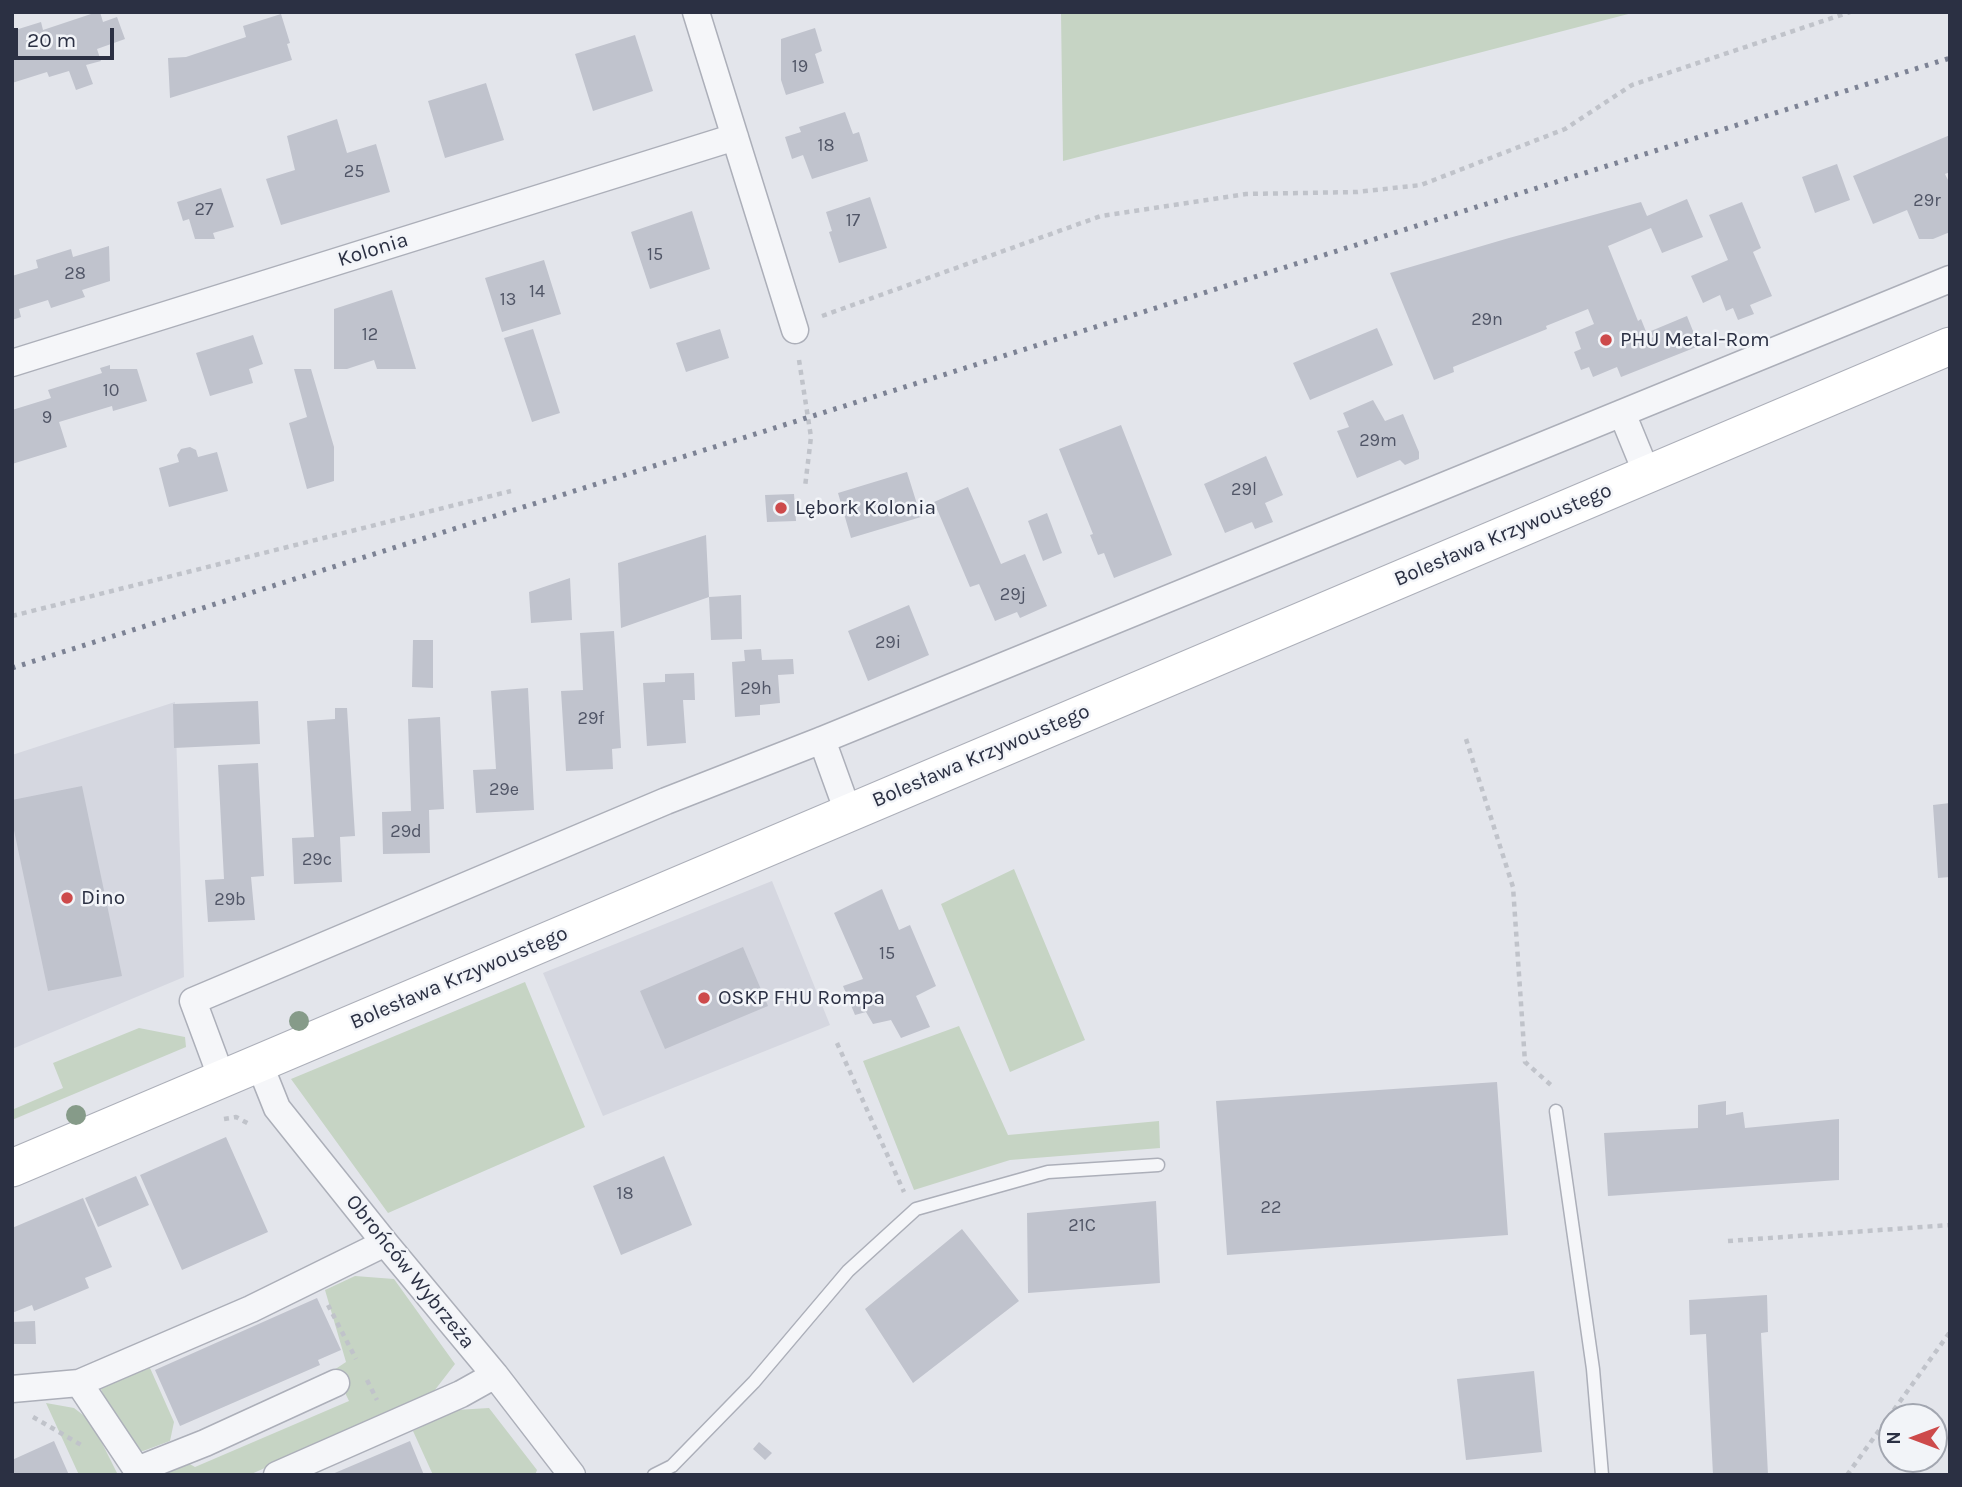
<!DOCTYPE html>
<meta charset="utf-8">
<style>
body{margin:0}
#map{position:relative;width:1962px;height:1487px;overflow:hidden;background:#e3e5eb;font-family:Karla,sans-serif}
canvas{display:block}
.frame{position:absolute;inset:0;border:14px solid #2b3043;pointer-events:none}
.north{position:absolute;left:1878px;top:1403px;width:70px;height:70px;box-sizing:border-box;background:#f2f4f8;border:2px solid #a2a6b0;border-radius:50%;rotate:270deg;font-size:19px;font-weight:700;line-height:28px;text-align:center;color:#2b3043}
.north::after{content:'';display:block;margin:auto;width:24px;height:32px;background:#cd4a4b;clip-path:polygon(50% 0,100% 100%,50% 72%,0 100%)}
.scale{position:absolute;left:14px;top:28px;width:100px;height:32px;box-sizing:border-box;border:4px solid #2b3043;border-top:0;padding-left:9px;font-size:21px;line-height:24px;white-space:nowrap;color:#2b3043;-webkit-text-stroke:5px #f2f4f8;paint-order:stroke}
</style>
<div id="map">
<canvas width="1962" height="1487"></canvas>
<div class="frame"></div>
<div class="north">N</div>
<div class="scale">20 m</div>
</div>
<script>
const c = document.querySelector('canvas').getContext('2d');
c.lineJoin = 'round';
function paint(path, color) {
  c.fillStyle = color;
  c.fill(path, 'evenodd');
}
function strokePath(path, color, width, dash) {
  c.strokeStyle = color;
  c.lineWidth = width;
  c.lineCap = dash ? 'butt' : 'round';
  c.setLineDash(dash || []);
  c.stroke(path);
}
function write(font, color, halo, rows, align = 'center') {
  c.font = font + ' Karla,sans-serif';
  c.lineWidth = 5;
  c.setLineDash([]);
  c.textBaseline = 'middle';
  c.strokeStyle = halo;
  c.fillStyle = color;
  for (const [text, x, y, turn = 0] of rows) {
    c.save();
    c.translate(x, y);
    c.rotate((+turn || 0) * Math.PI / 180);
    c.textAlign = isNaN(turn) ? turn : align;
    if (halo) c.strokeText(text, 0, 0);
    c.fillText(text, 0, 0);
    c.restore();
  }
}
paint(new Path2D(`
 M175,702l9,275 -172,72v-294z
 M772,881l58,144 -227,91 -60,-143z`), '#d5d7e0');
paint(new Path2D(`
 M1061,12h575l-573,149z
 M1014,869l71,171 -75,32 -69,-168z
 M525,982l60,145 -197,86 -97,-134z
 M959,1026l49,109 151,-14 1,27 -150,12 -96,30 -51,-129z
 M139,1028l46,9 1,10 -174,73v-13l2,2 49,-21 -10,-25z
 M355,1276l39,3 61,85 -24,31 -182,80h-97l27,-17 16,9 154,-66 -15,-31 12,-8 -21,-72z
 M150,1368l24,54 -4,19 -27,10 -9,-1 -11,-13 -23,-50z
 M46,1403l28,5 17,13 27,54h-39z
 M489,1408l48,62 -2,5h-102l-20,-44 43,-21z`), '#c6d4c4');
paint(new Path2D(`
 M97,12h3l3,10 14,-5 8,22 -28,10 4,12 -15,4 7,19 -17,6 -7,-19 -20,6 -2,-5 -35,11v-52l29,-9 2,8z
 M281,14l9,29 -3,1 5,16 -122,38 -2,-40 18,-1 60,-20 -3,-11z
 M815,28l7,23 -7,3 9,29 -38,12 -5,-15v-41z
 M635,35l18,56 -60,20 -18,-57z
 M486,83l18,57 -59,18 -17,-57z
 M845,112l8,22 6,-2 9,29 -56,18 -9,-24 -11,4 -7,-22 16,-5 -2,-5z
 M337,119l10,34 29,-9 14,48 -109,33 -15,-46 29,-9 -8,-34z
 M1950,135v37l-5,2 5,10v48l-17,7h-14l-12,-29 -34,14 -20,-48z
 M1837,164l13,36 -35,13 -13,-36z
 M221,188l13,39 -21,6 2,6h-20l-6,-20 -6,2 -6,-19z
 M870,197l17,51 -48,15 -10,-31 3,-1 -6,-19z
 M1687,199l16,38 -41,16 -11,-25 -43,18 30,75 3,-2 8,20 4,-2 -2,-6 36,-15 12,30 -78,31 -4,-10 -24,10 -4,-10 -8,3 -7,-18 7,-3 -6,-17 19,-8 -6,-15 -42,17 1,3 -94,38 1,5 -20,8 -44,-107 119,-35 132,-36 6,14z
 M1742,202l19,46 -8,4 19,44 -22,9 4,9 -16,6 -5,-12 -7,3 -6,-16 -17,8 -12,-27 37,-16 -19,-45z
 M692,211l18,58 -60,20 -19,-57z
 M109,246l1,35 -28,9 3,7 -34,11 -3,-8 -29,9 2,8 -9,3v-44l26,-8 -2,-8 35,-11 2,8z
 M544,260l17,54 -59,18 -17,-54z
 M392,290l24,79h-39l-3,-9 -27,9h-13v-60z
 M1377,328l16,37 -83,35 -17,-37z
 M533,329l27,84 -28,9 -28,-84z
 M720,329l9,29 -43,14 -10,-29z
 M253,335l10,29 -14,5 4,14 -43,13 -14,-43z
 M110,365v4h27l10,32 -34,10 -1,-5 -53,16 8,25 -55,17v-54l39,-12 -3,-8 54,-17 -2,-5z
 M294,369h17l23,78v34l-27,8 -18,-66 18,-6z
 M1373,400l12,21 18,-7 16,38v7l-14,6 -5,-5 -43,18 -20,-47 12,-4 -6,-14z
 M1121,425l51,130 -58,23 -10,-25 -6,2 -8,-20 3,-1 -34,-85z
 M190,447l6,3 2,7 19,-5 11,39 -59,16 -10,-39 20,-6 -2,-7 4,-6z
 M1266,456l17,39 -18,8 8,19 -18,7 -3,-7 -27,11 -21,-49z
 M907,472l14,45 -70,21 -13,-45z
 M968,487l33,77 24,-10 22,52 -27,12 -3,-6 -22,9 -16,-37 -9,3 -36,-85z
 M794,494l2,27 -29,1 -2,-27z
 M1047,513l15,40 -19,8 -15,-40z
 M706,535l3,62 32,-2 1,44 -31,1 -2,-43 -88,31 -3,-65z
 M570,578l2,42 -41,3 -2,-31z
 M909,605l20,50 -61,26 -20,-50z
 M614,631l7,117 -9,1 1,20 -47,2 -5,-80 22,-1 -3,-57z
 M413,640h20v48l-21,-1z
 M761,649l1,11 31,-1 1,15 -16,1 2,28 -20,2v10l-25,2 -3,-55 13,-1 -1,-11z
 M694,673l1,27h-12l3,43 -39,3 -4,-63 22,-1v-8z
 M528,688l6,122 -58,3 -3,-43 23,-1 -5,-78z
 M258,701l2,43 -86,4 -1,-44z
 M335,708h12l8,128 -15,1 2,45 -48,2 -2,-46 22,-1 -7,-116 28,-2z
 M440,717l4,92 -15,1 1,43 -47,1 -1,-42 29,-1 -3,-92z
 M258,763l6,113 -13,1 4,43 -47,2 -3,-42 19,-1 -6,-114z
 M82,786l40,190 -74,15 -36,-170v-21z
 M1950,803v74l-12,1 -5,-73z
 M882,889l17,41 11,-5 26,61 -20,10 14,31 -29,11 -10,-18 -18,4 -7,-12 -11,3 -12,-29 20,-7 -29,-66z
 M743,947l25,59 -103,43 -25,-58z
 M1497,1082l11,153 -281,20 -11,-154z
 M1726,1101v14l17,-3 2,16 94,-9v61l-231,16 -4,-63 94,-5v-23z
 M226,1137l42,95 -86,38 -42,-95z
 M664,1156l28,69 -71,30 -28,-69z
 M136,1176l13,29 -51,22 -13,-29z
 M83,1198l29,69 -27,11 4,10 -55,23 -2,-6 -20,8v-85z
 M1156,1201l4,82 -132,10 -1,-80z
 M962,1229l57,72 -106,82 -48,-74z
 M1767,1295l1,37 -7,1 7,142h-55l-7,-141 -16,1 -1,-35z
 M317,1298l24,52 -23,10 2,5 -140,61 -25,-56z
 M35,1321l1,23h-24v-22z
 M1534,1371l8,81 -76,8 -9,-81z
 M54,1441l15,34h-57v-15z
 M410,1441l14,34h-94z
 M759,1442l13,11 -7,7 -12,-11z`), '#c0c3cd');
const lane = new Path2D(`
 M1556,1111l37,258 9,106
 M654,1475l18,-9 82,-84 94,-111 68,-62 132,-37 110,-7`);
const street = new Path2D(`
 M696,12l99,318
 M12,363l723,-226
 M1622,413l25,61
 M822,740l26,72
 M259,1063l18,45 108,135 110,132 77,100
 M222,1079l-29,-78 473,-200 156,-61 1128,-461
 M79,1383l58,87 68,-27 131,-60
 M12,1389l67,-6 172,-74 134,-66
 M277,1475l184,-81 34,-19`);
const secondary = new Path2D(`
 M12,1168l1938,-822`);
strokePath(lane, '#acafb9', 15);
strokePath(street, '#acafb9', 29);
strokePath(secondary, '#acafb9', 39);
strokePath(new Path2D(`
 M822,316l279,-100 145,-22 111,-2 64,-7 144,-56 67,-44 218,-73
 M799,360l12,77 -6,50
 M12,616l499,-125
 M1466,739l47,148 12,175 27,24 1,3
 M837,1043l67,149
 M224,1119l12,-2 15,8
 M1728,1241l222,-16
 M328,1305l28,54
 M367,1380l10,20
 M33,1417l50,29
 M1847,1475l103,-143`), '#c0c3ca', 4.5, [5, 5]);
strokePath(lane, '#f5f6f9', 12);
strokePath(street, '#f5f6f9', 26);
strokePath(secondary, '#fff', 37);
strokePath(new Path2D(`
 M12,668l1938,-610`), '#7c8294', 5, [3.5, 7]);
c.fillStyle = '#869b89';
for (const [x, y] of [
 [299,1021],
 [76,1115]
]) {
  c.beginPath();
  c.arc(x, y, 10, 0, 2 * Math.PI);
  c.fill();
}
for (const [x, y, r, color] of [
 [1606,340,7,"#cd4a4b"],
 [781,508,7,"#cd4a4b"],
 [67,898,7,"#cd4a4b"],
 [704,998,7,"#cd4a4b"]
]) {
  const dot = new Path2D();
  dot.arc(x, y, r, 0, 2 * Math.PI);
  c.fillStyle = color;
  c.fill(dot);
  strokePath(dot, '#f2f4f8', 2.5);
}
write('18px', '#505566', null, [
 ["19",800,67],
 ["18",826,146],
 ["25",354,172],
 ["29r",1927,201],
 ["27",204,210],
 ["17",853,221],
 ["15",655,255],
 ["28",75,274],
 ["14",537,292],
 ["13",508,300],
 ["29n",1487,320],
 ["12",370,335],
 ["10",111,391],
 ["9",47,418],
 ["29m",1378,441],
 ["29l",1244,490],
 ["29j",1013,595],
 ["29i",888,643],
 ["29h",756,689],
 ["29f",591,719],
 ["29e",504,790],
 ["29d",406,832],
 ["29c",317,860],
 ["29b",230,900],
 ["15",887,954],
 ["18",625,1194],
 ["22",1271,1208],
 ["21C",1082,1226]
]);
write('21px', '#2b3043', '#f2f4f8', [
 ["Kolonia",373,250,-17],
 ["Bolesława Krzywoustego",1503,535,-23],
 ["Bolesława Krzywoustego",981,756,-23],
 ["Bolesława Krzywoustego",459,978,-23],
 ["Obrońców Wybrzeża",410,1272,51]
]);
write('21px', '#2b3043', '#f2f4f8', [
 ["PHU Metal-Rom",1620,340],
 ["Lębork Kolonia",795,508],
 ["Dino",81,898],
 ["OSKP FHU Rompa",718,998]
], 'left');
</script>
